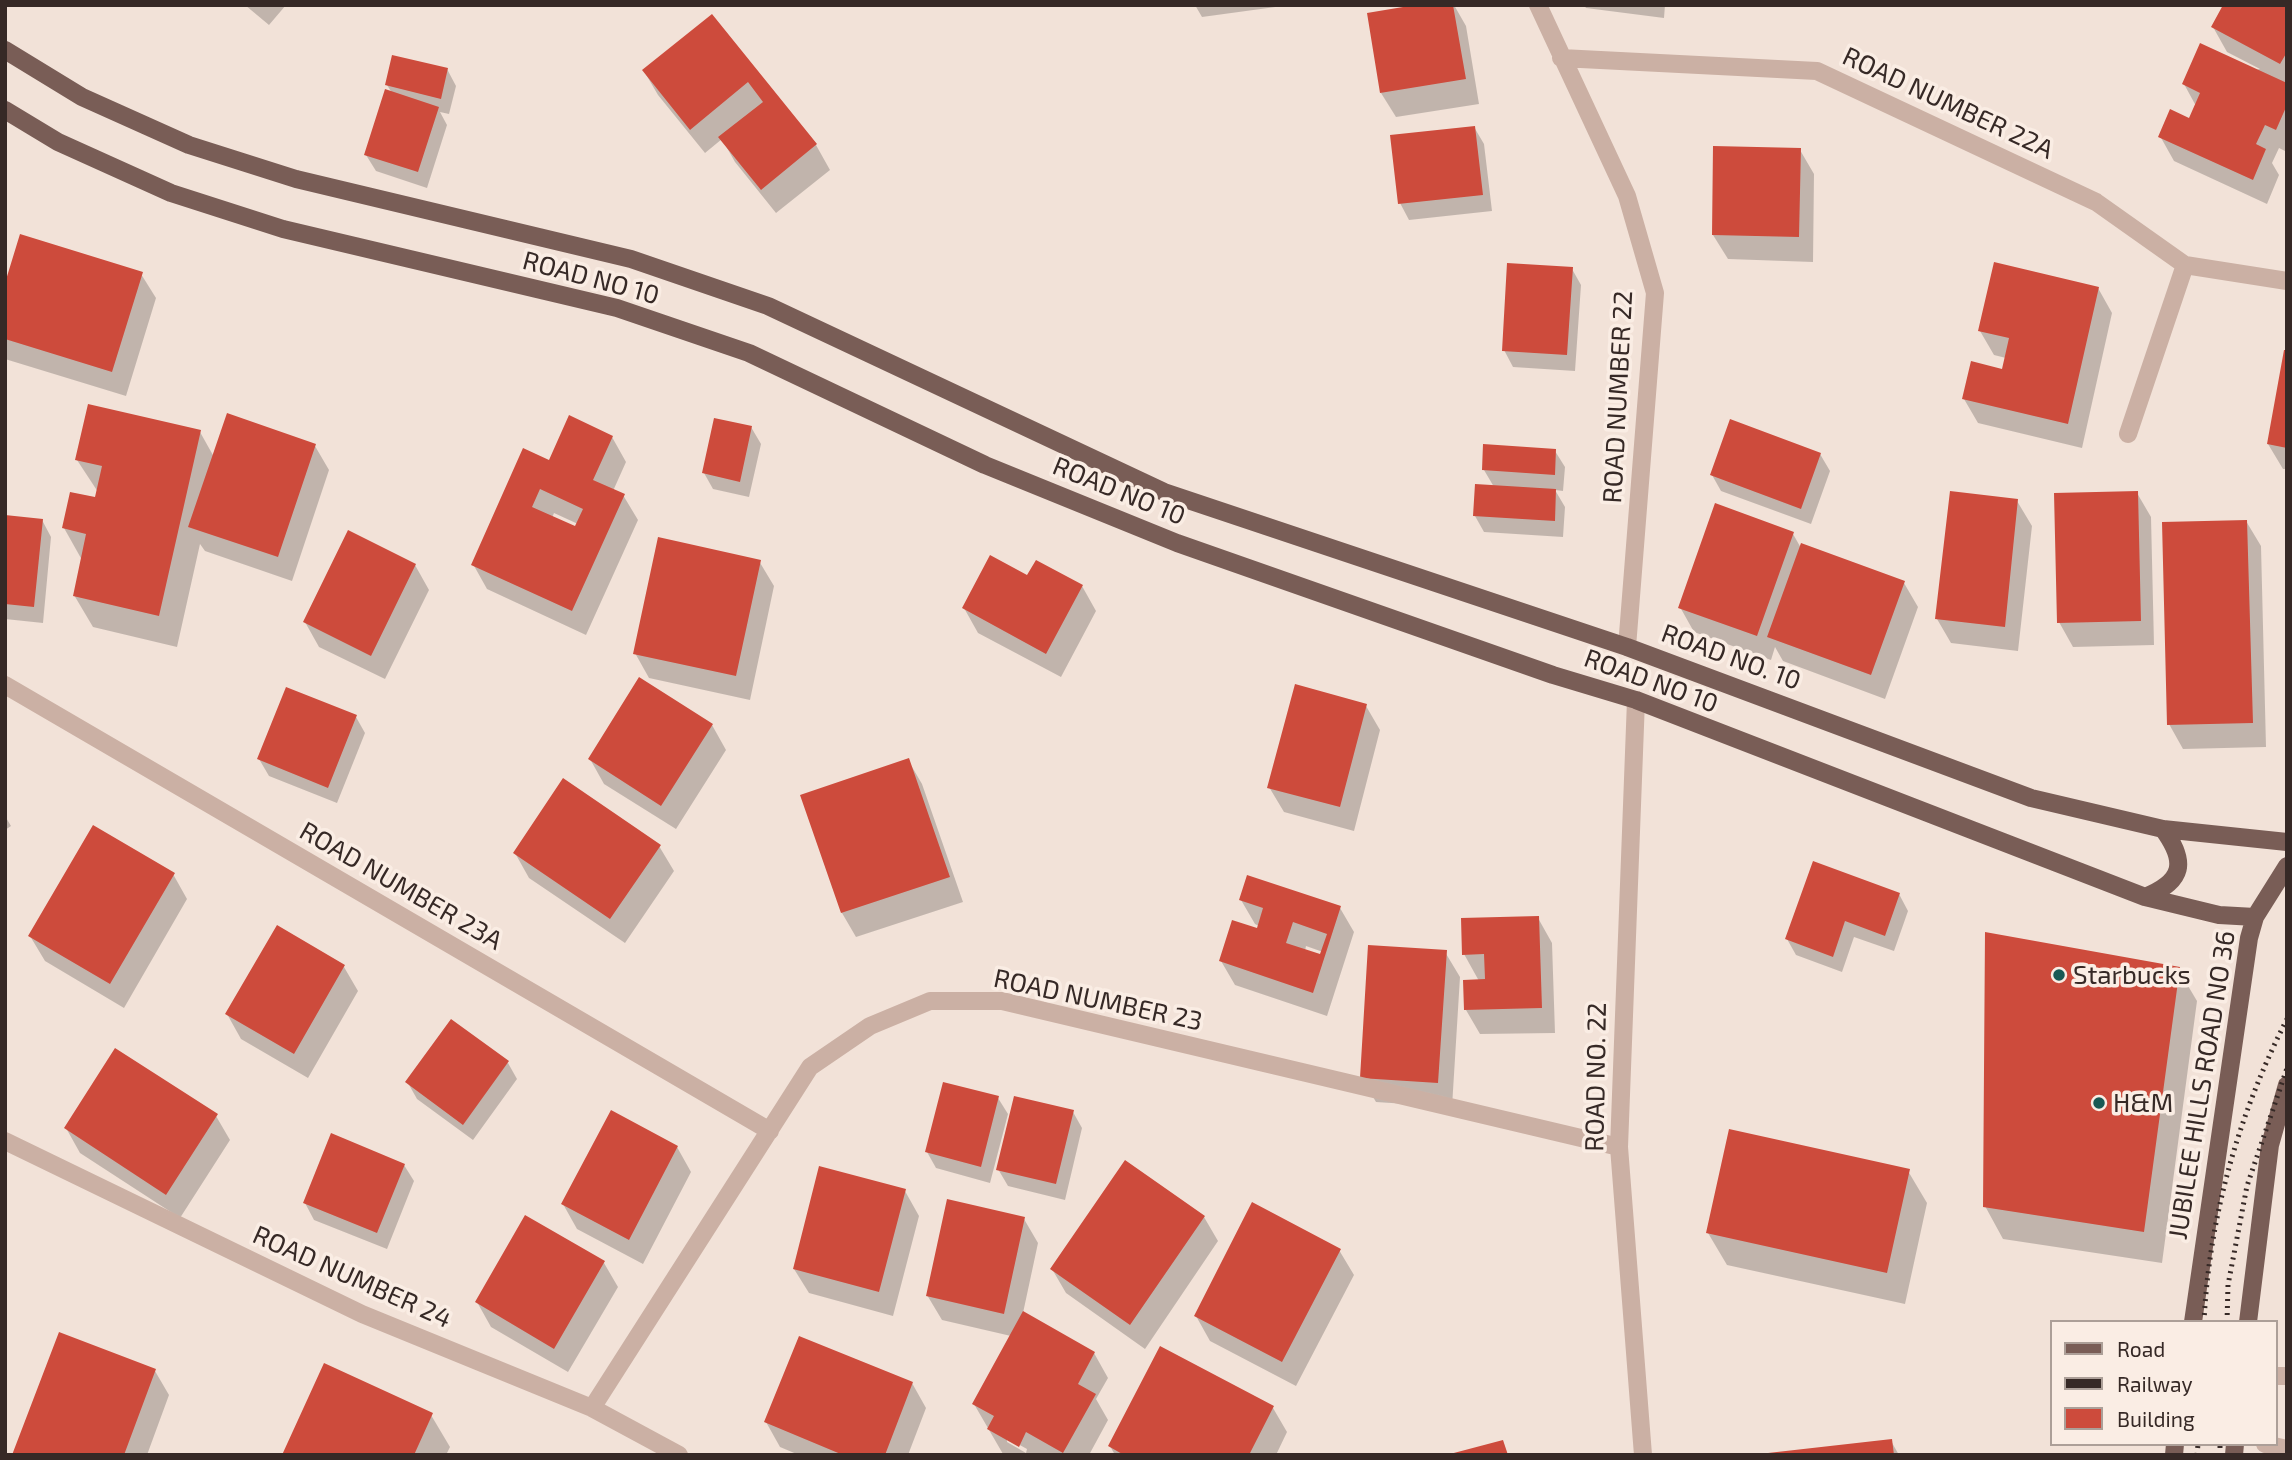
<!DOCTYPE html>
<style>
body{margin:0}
#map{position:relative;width:2292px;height:1460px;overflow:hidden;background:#f2e2d8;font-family:"Exo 2",sans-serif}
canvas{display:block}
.frame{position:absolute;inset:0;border:7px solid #362926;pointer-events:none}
.legend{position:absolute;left:2050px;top:1320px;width:228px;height:126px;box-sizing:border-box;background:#faede4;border:2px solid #ac9f98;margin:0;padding:9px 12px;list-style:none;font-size:21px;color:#362926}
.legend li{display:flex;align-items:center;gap:14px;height:35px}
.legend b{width:35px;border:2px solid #ac9f98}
</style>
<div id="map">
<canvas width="2292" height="1460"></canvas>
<div class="frame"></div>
<ul class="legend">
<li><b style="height:9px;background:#795d56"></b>Road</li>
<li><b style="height:9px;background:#362926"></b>Railway</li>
<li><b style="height:19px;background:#cd4b3c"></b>Building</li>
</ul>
</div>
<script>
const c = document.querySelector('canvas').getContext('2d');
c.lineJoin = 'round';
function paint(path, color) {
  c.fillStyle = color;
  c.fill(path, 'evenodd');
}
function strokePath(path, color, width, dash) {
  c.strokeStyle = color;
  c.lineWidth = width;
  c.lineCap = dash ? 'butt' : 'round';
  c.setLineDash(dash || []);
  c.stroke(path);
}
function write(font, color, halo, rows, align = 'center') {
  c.font = font + ' "Exo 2",sans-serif';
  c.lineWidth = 7;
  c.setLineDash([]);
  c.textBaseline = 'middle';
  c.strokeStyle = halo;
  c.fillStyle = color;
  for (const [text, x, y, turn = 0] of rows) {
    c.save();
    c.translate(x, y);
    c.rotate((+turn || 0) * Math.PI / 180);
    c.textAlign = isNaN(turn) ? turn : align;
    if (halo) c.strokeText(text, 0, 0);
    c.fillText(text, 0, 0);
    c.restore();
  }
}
paint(new Path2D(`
 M245,5h41l-17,20z
 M1195,5h95l-88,12z
 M1426,5h28l12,21 13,78 -83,13 -15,-24z
 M1584,5h81l-1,13 -78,-10z
 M2287,5v147l-8,-4 -7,15 7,12 -12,29 -93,-43 -14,-25 30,-16 6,-14 -12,-22 76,-15 -33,-17 -14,-25z
 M711,16l105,129 14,25 -54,43 -41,-51 -13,-23 -17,14 -47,-58 -14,-24z
 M447,69l9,17 -7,28 -9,-2 7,13 -20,63 -51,-17 -10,-16 26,-62 -5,-8z
 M1474,127l10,17 8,67 -83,9 -9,-17z
 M1800,150l14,24 -1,88 -85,-3 -15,-24z
 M1572,269l9,16 -6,86 -62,-4 -9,-17z
 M141,274l15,24 -30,98 -121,-37v-70z
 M2098,288l14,25 -30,135 -104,-25 -14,-24 39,-28 3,-13 -12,-3 -14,-24z
 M2287,352v117h-4l-15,-25z
 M751,427l10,17 -12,53 -36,-8 -9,-16z
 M200,432l14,25 101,-11 14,24 -37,111 -87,-30 -5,-7 -23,103 -84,-20 -19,-32 8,-35 -18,-32 32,-29 2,-7 -21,-32z
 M612,437l14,25 -13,29 10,4 15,25 -52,115 -99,-46 -14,-25 77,-102zM554,513l24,11 -3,5 -23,-11z
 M1555,451l10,16 -2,24 -8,-1 10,17 -2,30 -79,-5 -9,-16 19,-29 -10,-17z
 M1820,454l10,17 -19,53 -90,-33 -9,-16z
 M2137,493l14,24 3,128 -81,2 -14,-25z
 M2017,501l15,25 -14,125 -67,-8 -14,-24z
 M5,516l37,4 9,17 -8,86 -38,-4z
 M2246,521l15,25 5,201 -83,2 -14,-25z
 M1793,534l8,14 103,35 14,24 -33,92 -102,-38 -8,-14 -4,13 -77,-28 -14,-25z
 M759,561l15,25 -24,114 -101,-22 -14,-25z
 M415,565l14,25 -44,89 -66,-32 -14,-25z
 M1028,578l54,8 14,25 -35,66 -83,-44 -14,-25z
 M1366,706l14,24 -26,101 -70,-19 -15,-25z
 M356,717l9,16 -28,70 -68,-27 -10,-17z
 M712,725l14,25 -50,79 -72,-45 -14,-25z
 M908,760l14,24 41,118 -107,35 -14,-24 -40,-117z
 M5,816l6,10 -6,4z
 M659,846l15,25 -49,72 -96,-65 -14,-25z
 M173,874l14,25 -63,109 -79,-47 -15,-25z
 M1899,894l9,17 -14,40 -40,-14 -12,35 -46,-17 -9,-16z
 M1241,900l99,8 14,24 -27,84 -92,-31 -14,-24 37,-30 1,-5 -4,-2zM1306,946l17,6 -1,4 -17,-5z
 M1538,918l14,25 3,90 -75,1 -14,-24 13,-29 -15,-27z
 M1445,952l15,25 -8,130 -76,-5 -14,-24z
 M344,967l14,24 -50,87 -67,-39 -14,-25z
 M2178,969l19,32 -35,262 -159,-24 -18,-33z
 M508,1063l9,16 -44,61 -56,-41 -9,-16z
 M998,1098l10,16 -18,69 -54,-15 -9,-16z
 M1073,1112l9,16 -17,72 -57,-14 -10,-17z
 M216,1116l14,24 -50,78 -100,-65 -14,-25z
 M677,1147l14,25 -48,92 -66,-35 -14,-25z
 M404,1165l10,16 -27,68 -73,-29 -9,-17z
 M1908,1171l19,32 -22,101 -178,-39 -19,-32z
 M905,1191l14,25 -26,100 -84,-23 -15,-24z
 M1204,1217l14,24 -73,108 -79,-56 -14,-24z
 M1024,1219l14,24 -15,70 71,40 14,25 -12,21 12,21 -19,35 -86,-1 -29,-50 37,-68 -69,-16 -15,-25zM1007,1438l20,11 -1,4 -19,-11z
 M1339,1250l15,25 -58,111 -86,-45 -14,-25z
 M604,1263l14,24 -50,85 -77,-45 -14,-25z
 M155,1371l14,24 -22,60h-133z
 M912,1383l14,25 -18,47h-109l-19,-8 -14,-25z
 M1273,1408l14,24 -11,23h-161l-5,-9z
 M431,1415l19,32 -4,8h-162z
 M1891,1441l8,14h-131z`), '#0003');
paint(new Path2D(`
 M1415,5h38l13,74 -86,14 -13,-80z
 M2223,5h64v47l-7,12 -69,-37z
 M712,14l105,130 -56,46 -43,-53 45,-35 -15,-20 -58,48 -48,-60z
 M2200,43l87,40v22l-11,25 -11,-5 -9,19 10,5 -13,31 -95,-43 12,-28 19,9 11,-25 -18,-9z
 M392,55l56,13 -7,31 -56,-14z
 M385,89l54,18 -21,65 -54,-17z
 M1475,126l8,69 -85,9 -8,-69z
 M1713,146l88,2 -2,89 -87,-2z
 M20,234l123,38 -31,100 -107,-33v-56z
 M1994,262l105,25 -31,137 -106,-25 9,-38 31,8 7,-31 -31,-7z
 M1507,263l66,4 -6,88 -65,-4z
 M2284,350h3v98l-20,-4z
 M88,404l113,26 -42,186 -86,-20 13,-62 -24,-6 8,-36 25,5 7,-31 -27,-6z
 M227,413l89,31 -38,113 -90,-30z
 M569,415l44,21 -20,44 32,14 -53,117 -101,-46 52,-117 26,12zM540,489l43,20 -8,17 -43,-19z
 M714,418l38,8 -12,56 -38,-9z
 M1730,419l91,34 -20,56 -91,-34z
 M1483,444l73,5 -1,26 -73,-5z
 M1475,484l81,5 -1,32 -82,-5z
 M1950,491l68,8 -13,128 -70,-8z
 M2138,491l3,130 -84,2 -3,-130z
 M1715,503l79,29 -37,104 -79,-28z
 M5,515l38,4 -9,88 -29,-3z
 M2247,520l6,203 -86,2 -5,-203z
 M348,530l68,34 -45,92 -68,-34z
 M658,537l103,23 -25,116 -103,-22z
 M1801,543l104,38 -34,94 -104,-38z
 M990,555l37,20 9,-15 47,25 -37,69 -84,-46z
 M639,677l74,47 -52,82 -73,-47z
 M1295,684l72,20 -27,103 -73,-19z
 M286,687l71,28 -29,73 -71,-29z
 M909,758l41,119 -109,36 -41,-118z
 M563,778l98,67 -51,74 -97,-66z
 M93,825l82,48 -65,111 -82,-48z
 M1813,861l87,32 -15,43 -40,-15 -12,36 -48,-18z
 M1247,875l94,31 -28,87 -94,-32 13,-41 25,8 6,-20 -24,-8zM1293,922l34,12 -7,20 -34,-11z
 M1539,916l3,92 -78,2 -1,-30 22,-1 -1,-25 -22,1 -1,-37z
 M277,925l68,40 -51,89 -69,-40z
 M1985,932l195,35 -36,265 -161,-25z
 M1368,945l79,5 -9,133 -78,-5z
 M451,1019l58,42 -46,64 -58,-43z
 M115,1048l103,66 -52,81 -102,-67z
 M943,1082l56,14 -18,71 -56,-15z
 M1014,1096l60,14 -18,74 -60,-14z
 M611,1110l67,36 -49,94 -68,-36z
 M1729,1129l181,40 -23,104 -181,-40z
 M331,1133l74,31 -28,69 -74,-30z
 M1125,1160l80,56 -75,109 -80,-56z
 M819,1166l87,23 -27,103 -86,-23z
 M947,1199l78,18 -21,97 -78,-18z
 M1252,1202l89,47 -59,113 -88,-46z
 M525,1215l80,46 -51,88 -79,-47z
 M1023,1311l72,41 -17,32 18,10 -33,59 -37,-21 -7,15 -32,-18 7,-13 -22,-12z
 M59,1332l97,37 -32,86h-112z
 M799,1336l114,46 -28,73h-42l-79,-33z
 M1160,1346l114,60 -25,49h-125l-16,-9z
 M324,1363l109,50 -19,42h-132z
 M1892,1439l2,16h-126v-2z
 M1503,1440l5,15h-58v-1z`), '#cd4b3c');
strokePath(new Path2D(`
 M1538,5l89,191 28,97 -28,354
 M1561,58l256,13 279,131 89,63 102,16
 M2128,434l57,-169
 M5,685l765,446
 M1636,700l-17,447 24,308
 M5,1141l357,173 230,94 87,47
 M2276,1376h11
 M592,1408l218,-341 60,-41 60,-25h72l617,146
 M2265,1444l22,5`), '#cbb0a4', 18);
strokePath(new Path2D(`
 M5,50l77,47 107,48 107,34 335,80 137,47 396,186 463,155 404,151 132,31 124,13
 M5,110l53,32 113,51 112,36 334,79 132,45 236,112 192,78 376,132 83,25 509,197 74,18 36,2
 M2145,897c39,-16 42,-35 18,-68
 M2193,1322l56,-384 6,-21 32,-51
 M2248,1322l22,-177 17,-60
 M2174,1455l1,-11
 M2234,1455l1,-11`), '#795d56', 18);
strokePath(new Path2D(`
 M2204,1322c5,-105 35,-209 83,-303
 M2227,1322l1,-37 19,-99 40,-118
 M2197,1455l1,-11
 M2220,1455v-11`), '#362926', 5, [2, 5]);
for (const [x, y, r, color] of [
 [2059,975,7,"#195954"],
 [2099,1103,7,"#195954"]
]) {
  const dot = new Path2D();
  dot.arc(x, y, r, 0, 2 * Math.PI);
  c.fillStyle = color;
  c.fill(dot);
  strokePath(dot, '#faede4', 2.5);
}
write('26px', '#362926', '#faede4', [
 ["ROAD NUMBER 22A",1948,103,25],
 ["ROAD NO 10",591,278,15],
 ["ROAD NUMBER 22",1618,397,-87],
 ["ROAD NO 10",1119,491,22],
 ["ROAD NO. 10",1731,657,20],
 ["ROAD NO 10",1651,681,20],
 ["ROAD NUMBER 23A",401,886,30],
 ["ROAD NUMBER 23",1098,1000,12],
 ["ROAD NO. 22",1596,1077,-89],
 ["JUBILEE HILLS ROAD NO 36",2202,1085,-81],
 ["ROAD NUMBER 24",352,1277,24]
]);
write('26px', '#362926', '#faede4', [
 ["Starbucks",2073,975],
 ["H&M",2113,1103]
], 'left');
</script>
